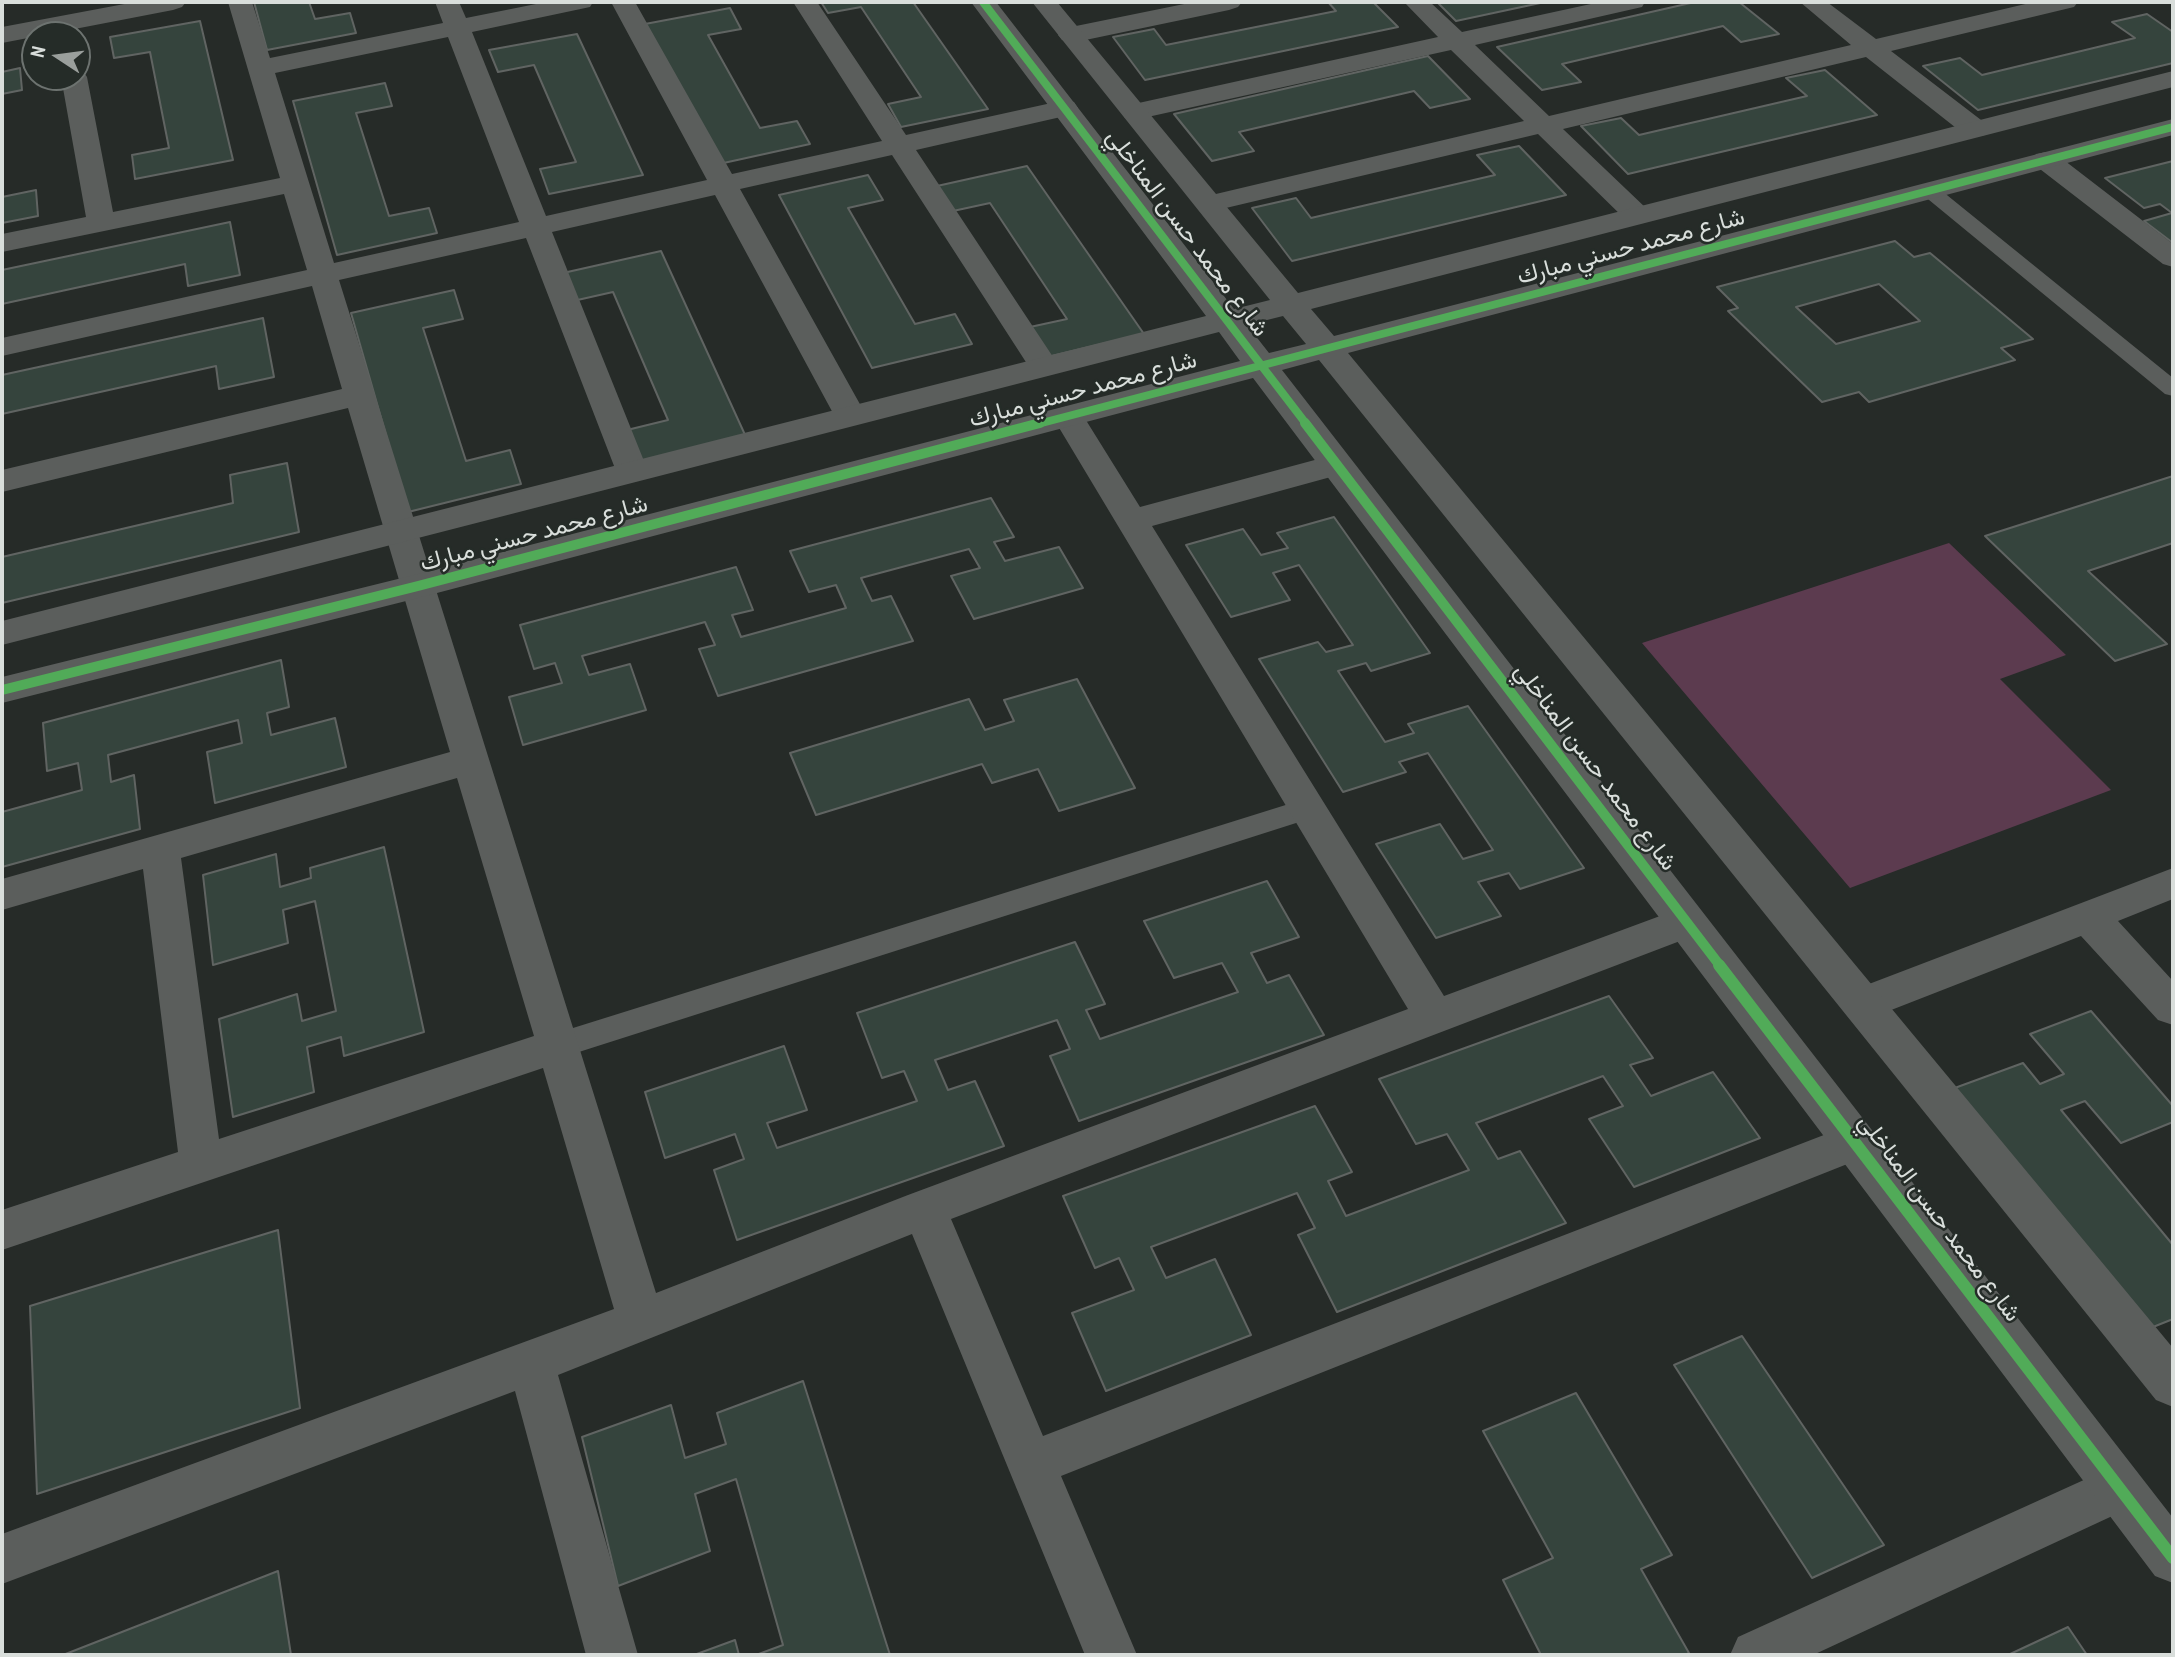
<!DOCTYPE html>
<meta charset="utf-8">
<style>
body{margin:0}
#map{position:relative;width:2175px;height:1657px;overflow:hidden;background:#262b28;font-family:"PT Sans Narrow",sans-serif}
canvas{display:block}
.frame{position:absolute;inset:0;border:4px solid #d9dedb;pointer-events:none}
.north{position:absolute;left:21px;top:21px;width:70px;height:70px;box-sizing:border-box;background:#252c28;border:2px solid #6d7370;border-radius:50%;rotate:283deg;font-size:19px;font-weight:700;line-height:28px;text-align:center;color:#d9dedb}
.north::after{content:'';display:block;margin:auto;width:24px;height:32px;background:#9a9f9c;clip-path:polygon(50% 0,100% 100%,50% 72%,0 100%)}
</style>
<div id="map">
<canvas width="2175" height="1657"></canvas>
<div class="frame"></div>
<div class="north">N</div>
</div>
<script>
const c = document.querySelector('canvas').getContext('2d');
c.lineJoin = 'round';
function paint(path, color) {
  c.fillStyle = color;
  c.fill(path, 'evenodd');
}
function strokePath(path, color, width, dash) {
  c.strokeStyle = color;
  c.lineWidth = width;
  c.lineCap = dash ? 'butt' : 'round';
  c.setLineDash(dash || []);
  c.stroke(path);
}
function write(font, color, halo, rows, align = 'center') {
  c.font = font + ' "PT Sans Narrow",Vazirmatn,sans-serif';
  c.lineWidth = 5;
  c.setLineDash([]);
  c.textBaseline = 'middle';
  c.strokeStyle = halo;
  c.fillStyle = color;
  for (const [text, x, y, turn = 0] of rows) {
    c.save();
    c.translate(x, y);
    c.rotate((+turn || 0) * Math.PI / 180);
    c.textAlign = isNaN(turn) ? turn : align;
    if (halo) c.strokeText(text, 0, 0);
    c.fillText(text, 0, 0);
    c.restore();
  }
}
paint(new Path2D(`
 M1949,543l117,112 -66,24 111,111 -261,98 -208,-245z`), '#5c3b4f');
const building = new Path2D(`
 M254,2h55l6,17 35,-6 6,20 -89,17z
 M821,2h92l75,107 -87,18 -13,-23 33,-7 -60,-90 -33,6z
 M1328,2h45l25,25 -253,53 -32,-43 41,-8 12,16 170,-34z
 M1437,2h108l-89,19z
 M1695,2h44l40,32 -38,8 -18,-16 -161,38 19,18 -39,8 -45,-43z
 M730,8l11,21 -33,6 52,93 37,-7 13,23 -91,20 -74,-140z
 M2147,14l26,18v31l-195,47 -55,-44 37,-8 22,17 153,-37 -23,-16z
 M200,21l33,139 -98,19 -3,-24 37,-7 -19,-96 -36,6 -4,-21z
 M577,34l66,141 -94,19 -9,-25 36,-7 -42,-97 -36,7 -9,-22z
 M1428,56l42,43 -40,9 -16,-17 -175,41 15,19 -42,10 -38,-47z
 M20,68l2,22 -20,4v-22z
 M1825,70l52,45 -249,59 -47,-48 40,-8 18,17 168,-39 -21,-18z
 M385,83l7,23 -36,7 33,103 40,-8 8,25 -100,22 -44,-154z
 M1519,146l47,49 -274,66 -40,-53 44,-10 15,20 184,-43 -18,-20z
 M2173,161v82l-29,-22 28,-8 -12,-9 -16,4 -39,-30z
 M1027,166l117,168 -97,23 -17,-30 37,-8 -77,-116 -37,8 -16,-25z
 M868,175l15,25 -35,8 67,116 40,-10 17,30 -100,24 -93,-173z
 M36,190l2,26 -36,7v-26z
 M230,222l10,53 -52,11 -3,-22 -183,40v-34z
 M1895,241l19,16 16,-4 103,86 -32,9 14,12 -146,42 -10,-10 -37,10 -94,-91 10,-3 -21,-21zM1879,284l41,37 -84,23 -40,-37z
 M661,251l85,186 -106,26 -13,-33 41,-10 -55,-128 -40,9 -10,-28z
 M454,290l9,29 -40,9 43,133 44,-11 11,34 -113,28 -57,-199z
 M263,318l11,59 -55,12 -3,-23 -214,48v-39z
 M287,463l12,69 -297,71v-46l231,-54 -3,-28z
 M2173,476v67l-85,28 79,73 -52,17 -130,-125z
 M991,498l23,39 -20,5 11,19 54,-14 24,41 -109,31 -23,-43 29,-8 -11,-19 -108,29 11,23 19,-5 22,45 -195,55 -19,-47 16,-4 -10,-23 -123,34 7,19 41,-11 16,46 -123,35 -14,-48 53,-14 -7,-20 -21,6 -14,-44 216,-58 17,43 -21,5 9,22 105,-29 -10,-23 -27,7 -19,-41z
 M1334,517l96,136 -59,18 -5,-8 -28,8 47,71 29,-9 -6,-9 60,-18 116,162 -64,21 -11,-16 -31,9 23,34 -65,22 -60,-94 64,-20 23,35 30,-9 -65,-97 -29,9 7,10 -63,20 -84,-133 59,-17 8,10 27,-7 -54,-80 -26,8 17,27 -59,17 -45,-72 57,-16 18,26 27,-7 -11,-15z
 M281,660l8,47 -22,6 4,22 64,-17 11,49 -131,36 -8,-51 35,-9 -4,-23 -130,35 3,27 23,-7 6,54 -138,38v-55l80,-22 -4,-27 -31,8 -4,-48z
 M1077,679l58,109 -76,23 -21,-42 -46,14 -10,-19 -166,51 -26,-62 179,-54 16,31 29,-9 -10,-21z
 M384,847l40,185 -80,24 -3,-19 -34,10 7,45 -81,25 -14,-98 78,-25 5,27 34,-10 -21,-110 -32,9 5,33 -75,22 -10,-90 73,-21 4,33 31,-9 -1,-10z
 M1267,881l32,56 -48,16 16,30 22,-8 35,60 -245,86 -29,-65 20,-7 -13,-29 -122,40 13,30 27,-9 29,65 -267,94 -23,-70 30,-11 -9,-25 -70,24 -20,-66 139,-46 23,64 -40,13 10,25 140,-47 -13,-30 -22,7 -25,-65 218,-71 30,62 -19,6 14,29 138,-47 -16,-29 -48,15 -30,-57z
 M1609,996l44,62 -23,7 21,31 62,-24 47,66 -126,49 -45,-68 34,-13 -20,-30 -127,47 22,36 22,-8 46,72 -229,89 -39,-77 17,-7 -18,-35 -146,54 15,31 49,-19 36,76 -145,56 -34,-78 62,-23 -15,-32 -24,10 -32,-72 252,-90 37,66 -24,9 18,35 123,-46 -22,-36 -31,10 -37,-65z
 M2091,1011l82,95v16l-52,21 -36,-42 -24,9 112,135v74l-30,12 -191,-242 71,-26 17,21 24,-10 -34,-40z
 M278,1230l22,178 -263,86 -7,-188z
 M1742,1336l142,209 -72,33 -138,-213z
 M803,1381l87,274h-134l27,-10 -47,-166 -41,15 15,57 -92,35 -36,-149 89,-32 14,53 41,-14 -9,-31z
 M1576,1393l96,162 -31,14 48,84 -4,2h-144l-38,-75 50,-22 -70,-127z
 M278,1571l13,84h-228z
 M2068,1627l19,28h-79z
 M735,1640l4,15h-45z`);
paint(building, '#35443d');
strokePath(building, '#606462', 2);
paint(new Path2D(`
 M1930,185l7,2 236,191v18l-8,-2 -242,-199 -3,-4 3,-4z
 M1308,798l10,4 4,7 -4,7 -761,243 -11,-4 -4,-9 4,-9 11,-4z`), '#5b5e5c');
paint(new Path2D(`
 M135,2h51l-4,5 -9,3 -171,33v-16z
 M228,2h24l18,56 173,-35 -8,-21h24l7,16 80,-16h47l-3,5 -118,25 74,184 161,-36 -96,-178h24l97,172 150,-33 -89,-139h24l89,133 159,-35 9,2 4,6 -4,6 -158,36 143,216 -4,7 -11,3 -11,-3 -141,-218 -152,34 126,226 -5,7 -11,3 -11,-3 -5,-7 -119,-220 -163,37 96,239 -4,8 -12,3 -12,-3 -4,-8 -90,-233 -187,42 317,1013 252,-98 500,-186 -356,-593 5,-7 11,-3 11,3 61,98 197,-53 12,4 4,7 -4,7 -197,54 292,470 243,-90 14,5 6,11 -6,11 -750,286 92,217 812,-313 15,6 7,13 -7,13 -809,321 76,179h-52l-173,-421 -354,141 80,280h-52l-71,-264 -513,193v-50l612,-225 -71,-241 -541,182v-40l176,-58 -35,-283 -141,41v-31l448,-127 -102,-344 -346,84v-22l340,-81 -30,-103 -310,70v-18l305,-68 -23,-76 -282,58v-18l84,-17 -25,-140h16v-7l6,1 4,6 26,135 167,-34zM448,37l71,185 -185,41 -59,-190zM457,778l77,258 -315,103 -38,-281z
 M1194,2h48l-4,5 -9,3 -158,33 -9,-3 -4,-5 4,-5 9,-3z
 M1404,2h26l32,30 138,-30h45l-3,5 -167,38 74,71 302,-71 -51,-43h27l49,37 158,-37h44l-4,5 -183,44 94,72 4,6 -4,6 -10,2 -10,-2 -99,-78 -303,72 84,80 4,6 -4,6 -10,3 -10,-3 -89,-87 -329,78 -10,-2 -4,-6 4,-6 325,-77 -73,-71 -317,70 -9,-2 -4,-6 4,-6 9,-2 304,-67z
 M2046,152l10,2 117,90v23l-10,-3 -127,-98 -4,-6 4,-6z
 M2173,868v31l-55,22 55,60v44l-15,-5 -77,-84 -218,85 -15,-5 -6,-12 6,-12z
 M2119,1464l17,7 8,17 -8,17 -323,150h-83l8,-18z`), '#5b5e5c');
paint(new Path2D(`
 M971,2h25l238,307 36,-9 -238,-298h25l241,291 875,-222v16l-862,222 23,27 839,-217v16l-825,218 825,995v59l-17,-7 -837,-1040 -37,10 891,1148v65l-18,-7 -902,-1198 -835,220 -416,105v-26l416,-103 822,-213 -21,-29 -1217,313v-24l1204,-305zM1283,316l23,28 -37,9 -22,-28z`), '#5b5e5c');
strokePath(new Path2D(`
 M983,2l324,423
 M1034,425l1139,-298`), '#51ab58', 8);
strokePath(new Path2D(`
 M1305,423l416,544
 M2,690l416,-104 622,-163`), '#51ab58', 10);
strokePath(new Path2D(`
 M1719,965l454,593`), '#51ab58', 12);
write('24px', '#d9dedb', '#252c28', [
 ["شارع محمد حسن المناخلي",1187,233,53],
 ["شارع محمد حسني مبارك",1631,247,-15],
 ["شارع محمد حسني مبارك",1083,390,-15],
 ["شارع محمد حسني مبارك",534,534,-15],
 ["شارع محمد حسن المناخلي",1595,767,53],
 ["شارع محمد حسن المناخلي",1939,1218,53]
]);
</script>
